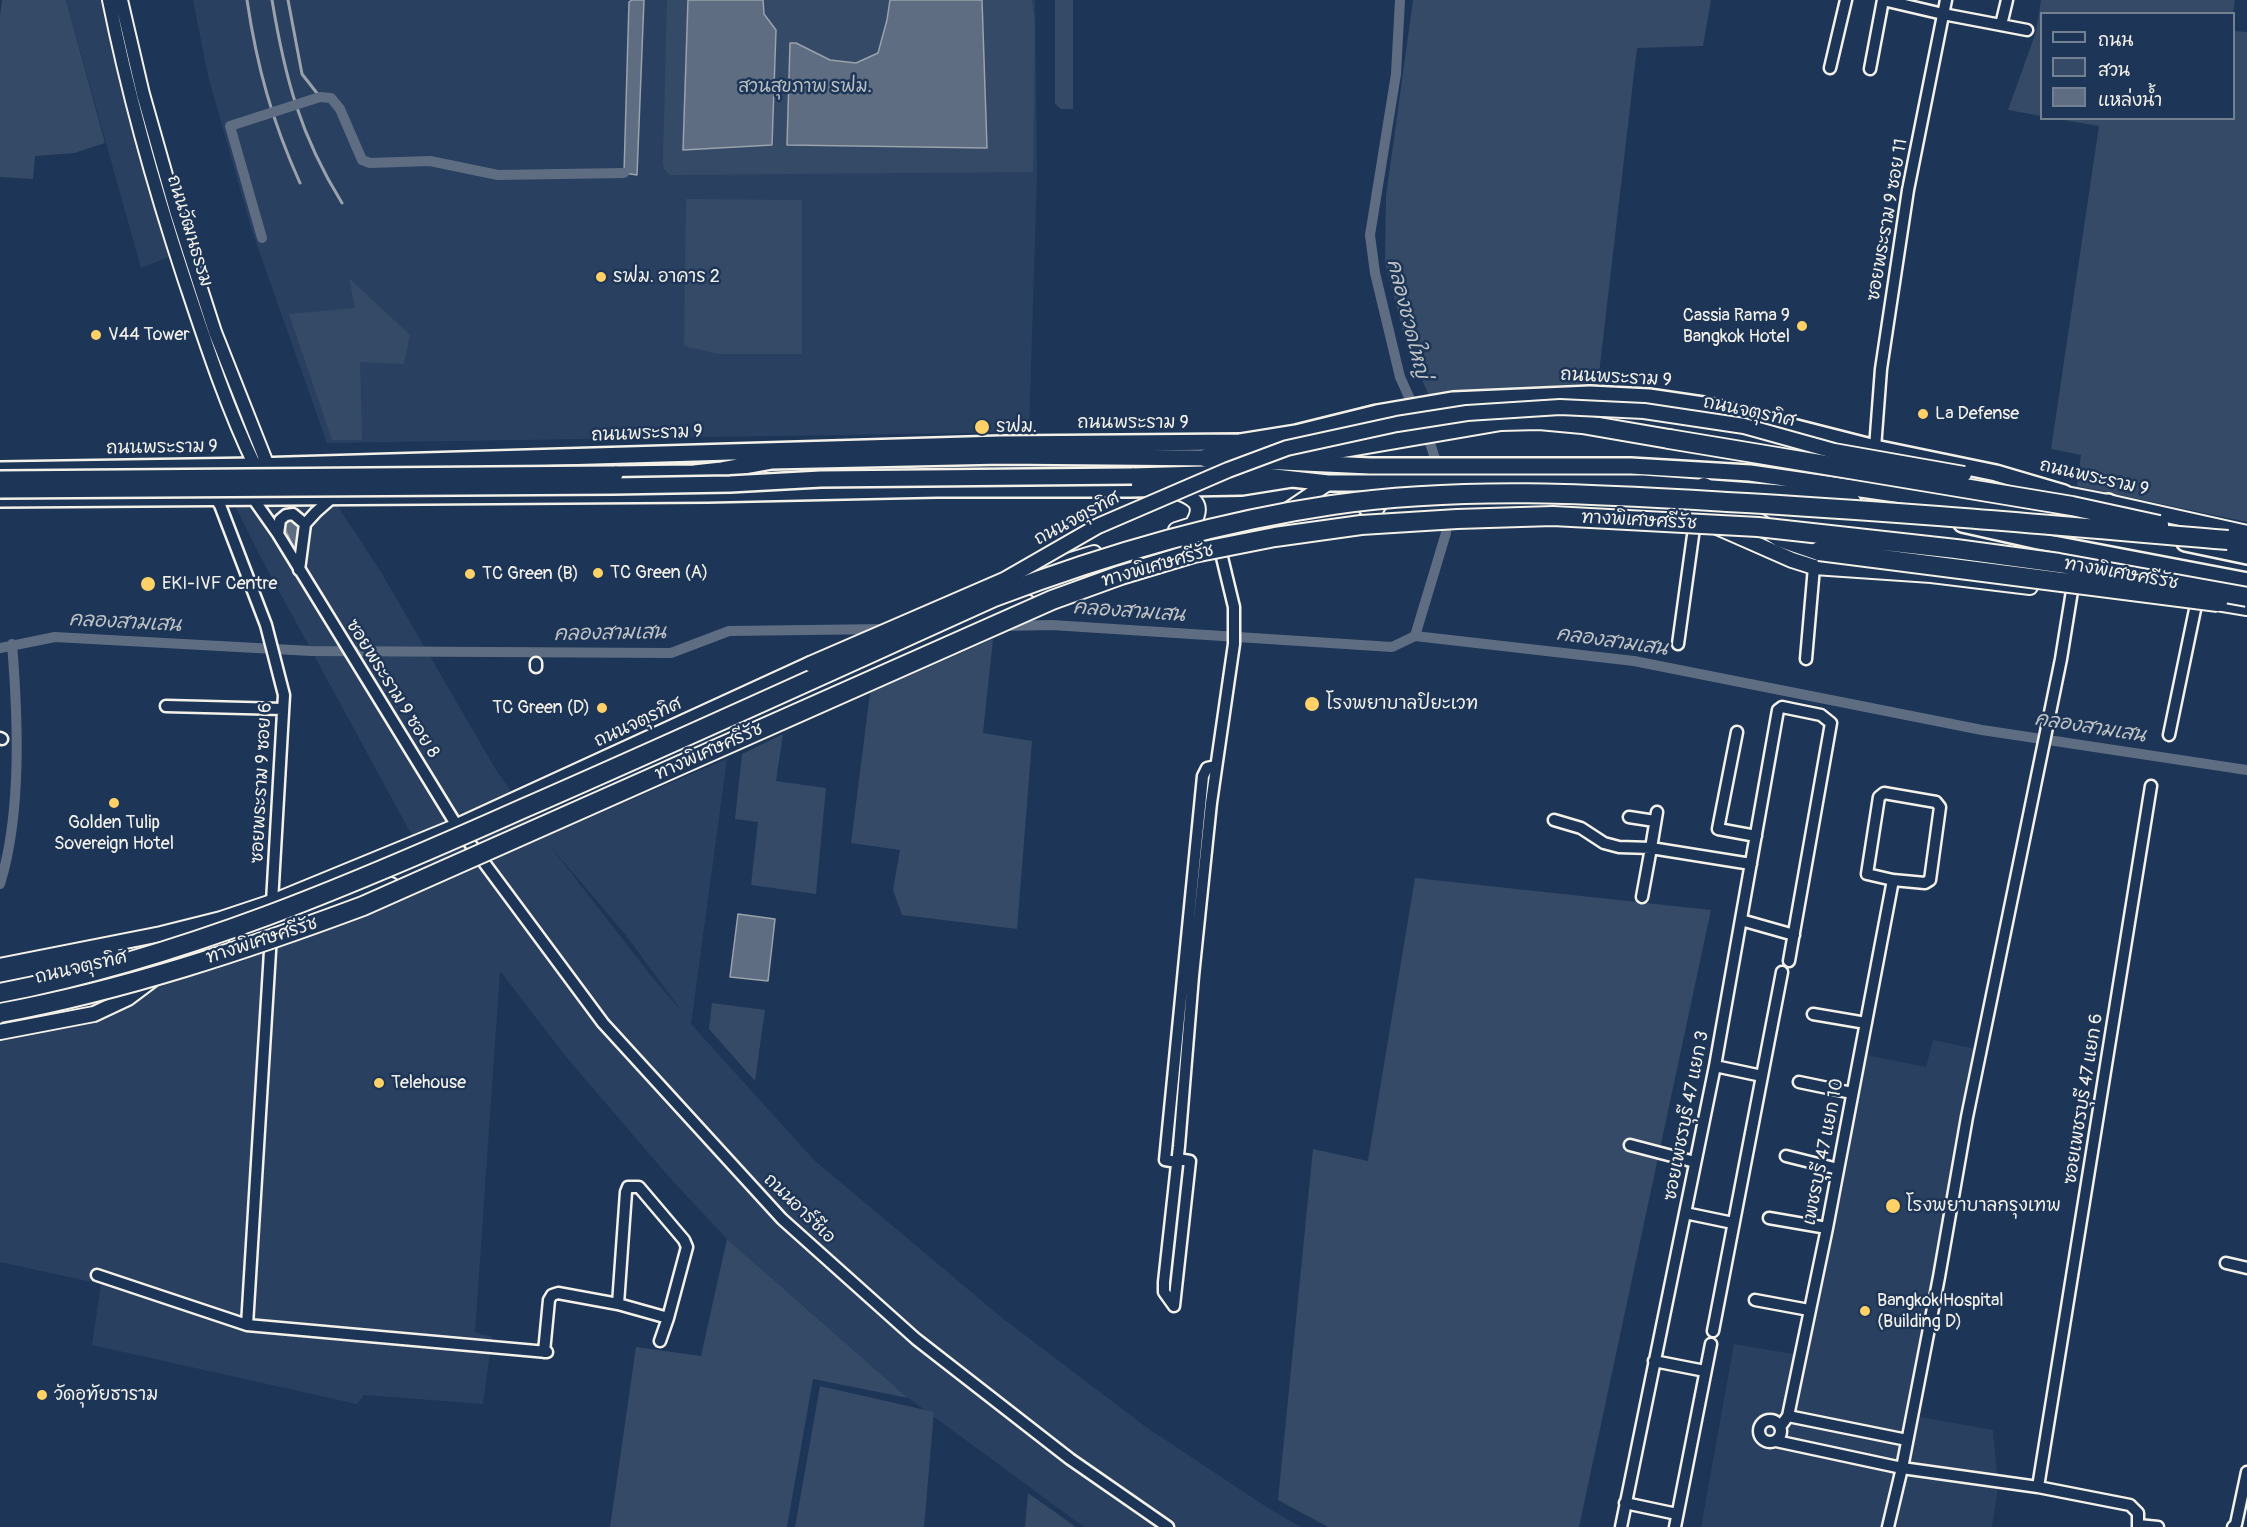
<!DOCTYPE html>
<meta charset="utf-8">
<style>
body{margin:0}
#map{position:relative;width:2247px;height:1527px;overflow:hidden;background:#1d3557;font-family:Pangolin,"Playpen Sans Thai",sans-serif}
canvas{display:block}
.legend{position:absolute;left:2040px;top:12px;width:195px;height:108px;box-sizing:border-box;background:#1d3557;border:2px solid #738091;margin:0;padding:8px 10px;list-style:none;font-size:18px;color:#f4f1e8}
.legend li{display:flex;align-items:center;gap:12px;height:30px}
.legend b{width:30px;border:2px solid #738091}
</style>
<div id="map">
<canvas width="2247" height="1527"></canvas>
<ul class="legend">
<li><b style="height:8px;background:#1d3557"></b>ถนน</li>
<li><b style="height:16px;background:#354a67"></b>สวน</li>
<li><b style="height:16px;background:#5e6d82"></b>แหล่งน้ำ</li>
</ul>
</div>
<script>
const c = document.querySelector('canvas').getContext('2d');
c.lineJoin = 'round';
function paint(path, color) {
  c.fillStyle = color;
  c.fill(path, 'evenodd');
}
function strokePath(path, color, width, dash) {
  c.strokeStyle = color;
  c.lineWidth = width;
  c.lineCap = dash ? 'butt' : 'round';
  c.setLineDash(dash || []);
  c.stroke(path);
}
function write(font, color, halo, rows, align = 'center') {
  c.font = font + ' Pangolin,"Playpen Sans Thai",sans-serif';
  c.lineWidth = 5;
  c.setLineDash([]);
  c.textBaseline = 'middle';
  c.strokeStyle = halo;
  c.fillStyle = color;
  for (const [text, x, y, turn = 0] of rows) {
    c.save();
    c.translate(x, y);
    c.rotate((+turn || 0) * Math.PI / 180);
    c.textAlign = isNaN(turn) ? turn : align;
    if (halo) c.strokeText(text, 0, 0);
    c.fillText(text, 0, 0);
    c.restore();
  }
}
paint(new Path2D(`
 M66,0h35l21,83 52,172 -33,13z
 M193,0h842l2,174 -8,258 -702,11 -75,-212 -44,-155z
 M337,505l44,67 115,198 48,67 183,-78 -36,265 123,136 187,157 145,110 122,81 33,19h-217l-177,-130 -180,-158 -58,-62 -102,-119 -67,-87 -25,361 17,5 -9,67 -119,-9 -7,9 -265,-59 9,-61 -101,-22v-223l95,-19 39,-16 31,-24 277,-100 -33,-50 -148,-272 -26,-52zM550,846l75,88 58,79 -31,-36z
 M1933,1040l53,11 -72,365 79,14 5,58 -6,39h-291l33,-183 65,11 62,-301 65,13z`), '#2a4060');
paint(new Path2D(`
 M2,0h64l39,143 -31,10 -39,3 -2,23 -33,-2v-161z
 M667,0h365l3,23 -2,149 -363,3 -6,-6 -1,-8z
 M1055,0h18v109h-12l-6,-5z
 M1413,0h298l-8,46 -66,2 -39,334 -168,16 -24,-55 -21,-80 1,-67z
 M2041,0h194l-2,13 -191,1 -1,102 -33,-6 28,-78z
 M2234,31l13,1v490l-170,-36 4,-31 -30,-6 48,-323 -42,-7 177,-1z
 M686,199l116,1v154h-84l-34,-8z
 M349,278l61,57 -6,29 -44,-2 2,78h-30l-43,-126 66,-6z
 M993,639l-10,94 49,8 -15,188 -115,-14 -9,-25 7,-40 -49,-7 19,-150z
 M783,734l-7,47 50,7 -10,106 -65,-9 7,-63 -23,-3 7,-65z
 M1415,878l296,32 -132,617h-251l-50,-27 35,-351 55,12z
 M712,1003l53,7 -10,71 -46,-52z
 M727,1239l181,159 -95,-19 -26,148h-177l26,-180 65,9z
 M820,1386l114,26 -10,115h-129z
 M1028,1493l48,34h-51z`), '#354a67');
const water = new Path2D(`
 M632,0h12l-7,175 -13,-2 5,-171z
 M688,0h75l1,14 12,16 -4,115 -89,5z
 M890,0h92l5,148 -200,-3 3,-102h6l34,17 26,3 22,-10 9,-33z
 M291,518l7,5 -1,27 -2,1 -11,-25v-4z
 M738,914l37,5 -7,62 -38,-4z`);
paint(water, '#5e6d82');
strokePath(water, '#9aa2ab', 1.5);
strokePath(new Path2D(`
 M247,0c10,67 25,121 53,183
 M272,0c13,78 28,135 70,203
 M288,0l14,74 18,23`), '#9aa2ab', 3);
strokePath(new Path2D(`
 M1400,0l-4,74 -26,161 5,38 25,104 31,69 14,43
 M262,238l-32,-112 90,-29 11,1 9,11 22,51 8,3 60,-2 68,14 126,-2
 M1002,626l50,-1 340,22 23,-11 219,25 348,69 265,40
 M1415,636l31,-103 1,-16
 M0,648l55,-11 256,14 360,2 58,-22 158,-2
 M0,884c22,-71 18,-166 12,-240`), '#5e6d82', 10);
const minor = new Path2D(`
 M1883,0l60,14 84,16
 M2001,25l6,-25
 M1830,68l16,-68
 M1870,69l13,-69
 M1875,448l6,-79 27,-179 38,-190
 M252,497l26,37 179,292 146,197 179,196 134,120 154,120 98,68
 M215,498l5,7 46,120 18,70 -12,207
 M278,534l2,-14 6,-5 7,-1 12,10
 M299,570l6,-46 11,-12 17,-15
 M1678,644l17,-123
 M1806,659l8,-92
 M536,663v4
 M166,706l117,3
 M1737,732l-19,97 38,7
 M2169,735l28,-135
 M0,738l2,1
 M1884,793l52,9 4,5 -10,73 -5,3 -32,-3 -26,-6 12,-77z
 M1629,817l26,4
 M1554,820l27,8 23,15 15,4 32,1 6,-36
 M1642,897l9,-49 100,16
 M1741,920l53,15
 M1813,1014l53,9
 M1715,1066l47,10
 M1799,1082l53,11
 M1630,1145l65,17
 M1786,1156l52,13
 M1177,1162l-12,-2 38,-384 4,-8 9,-2
 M1685,1213l48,10
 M1769,1218l58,10
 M2226,1263l21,5
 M97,1275l150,50 300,27
 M1755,1300l54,10
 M618,1304l8,-112 2,-5h11l45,53 3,7 -19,71
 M1174,1306l-10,-14v-10l15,-136 14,-170 18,-173 23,-159v-37l-15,-62
 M1174,1306l16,-145 -12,-2
 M247,1325l24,-390
 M1713,1331l69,-359
 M544,1352l5,-52 3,-5 6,-2 60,11 50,14 -8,23
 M1654,1361l51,10
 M1788,1416l119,24
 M1759 1431a11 11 0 1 1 22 0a11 11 0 1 1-22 0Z
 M1780,1427l8,-11 39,-188 66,-348
 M1776,1441l126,27 136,19 92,18 8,8v14
 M2038,1487l113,-701
 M1625,1503l52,11
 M2138,1525l20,2
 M1621,1527l94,-461 63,-356 4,-3 39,8 10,8 -42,238
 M1675,1527l36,-183
 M1888,1527l14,-59 37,-191 28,-160 94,-458 11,-68
 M2233,1527l3,-3 11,-52`);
const tertiary = new Path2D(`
 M109,0c19,94 45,187 75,278 21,63 42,128 71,188
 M121,0l22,94 34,120 38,118 53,134`);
const secondary = new Path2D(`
 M1171,489c20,8 36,13 21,36l-16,5
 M2056,492l52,10 139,31
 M1288,510l40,-27
 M1391,515l139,-10 147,4 8,4
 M1717,527l75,33 22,7 117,8 99,12
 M1225,538l95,-17 34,-3
 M1015,577l79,-24
 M2211,602l36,6
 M696,749l205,-94 126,-53
 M237,941l154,-56
 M0,966l161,-32 60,-15 51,-17 185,-76 353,-162
 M0,979l77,-18 34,-11
 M0,1032l94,-18 34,-16 24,-18`);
const primary = new Path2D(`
 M1261,461l109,5h261l119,7 312,45
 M0,470l255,-4 746,-22 239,-2 56,-9 81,-20 76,-13 137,-6 59,3 61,9 165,42 121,25 68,20
 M615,474l79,-1 28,-3 49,-9 231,-5 215,2
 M1132,476l107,-3 89,10h314l152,11 59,8
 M0,499l707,-5 230,-5h193l112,-2 50,-8
 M2108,502l30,15
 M1962,524l76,17 209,40
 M2185,543l62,13`);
const motorway = new Path2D(`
 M1207,458l131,-9 163,-28 38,-1 43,4 87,15
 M1704,487l77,51 38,13
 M1677,509l66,6
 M2228,540l19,4`);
strokePath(minor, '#f4f1e8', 15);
strokePath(tertiary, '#f4f1e8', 16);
strokePath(secondary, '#f4f1e8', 18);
strokePath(primary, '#f4f1e8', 20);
strokePath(motorway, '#f4f1e8', 22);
strokePath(minor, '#1d3557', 10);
strokePath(tertiary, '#1d3557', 12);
strokePath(secondary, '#1d3557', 14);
strokePath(primary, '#1d3557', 15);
strokePath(motorway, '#1d3557', 18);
const secondaryBridge = new Path2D(`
 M810,664l194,-84 94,-54 130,-56 59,-22 110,-24 70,-11 93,-6 84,4 100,15 90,25 130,23`);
const primaryBridge = new Path2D(`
 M0,479l615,-5
 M0,490l614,-4 116,-2 91,-5 311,-3`);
const motorwayBridge = new Path2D(`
 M1669,439l403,67 87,19
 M1819,551l399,51
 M0,993c182,-35 354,-109 522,-184 158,-69 315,-141 472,-212 110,-42 222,-75 338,-92 133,-19 262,-11 395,-3 167,9 334,24 501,38
 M0,1013c124,-23 245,-63 363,-107l689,-306 69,-25 73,-22 81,-16 86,-12 96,-6 96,-3 205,11 198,22 103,14 188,34`);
strokePath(secondaryBridge, '#f4f1e8', 18, []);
strokePath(primaryBridge, '#f4f1e8', 20, []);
strokePath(motorwayBridge, '#f4f1e8', 22, []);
strokePath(secondaryBridge, '#1d3557', 14);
strokePath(primaryBridge, '#1d3557', 15);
strokePath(motorwayBridge, '#1d3557', 18);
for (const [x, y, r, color] of [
 [601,277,6,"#ffd166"],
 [1802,326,6,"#ffd166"],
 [96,335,6,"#ffd166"],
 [1923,414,6,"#ffd166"],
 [982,427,8,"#ffd166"],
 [598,573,6,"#ffd166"],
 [470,574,6,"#ffd166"],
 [148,584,8,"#ffd166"],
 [1312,704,8,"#ffd166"],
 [602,708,6,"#ffd166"],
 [114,803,6,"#ffd166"],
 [379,1083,6,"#ffd166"],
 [1893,1206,8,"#ffd166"],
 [1865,1311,6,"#ffd166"],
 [42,1395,6,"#ffd166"]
]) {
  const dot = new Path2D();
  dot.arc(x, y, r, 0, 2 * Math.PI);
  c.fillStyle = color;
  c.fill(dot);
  strokePath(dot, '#1d3557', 2);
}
write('18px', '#bbbfc1', '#1d3557', [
 ["สวนสุขภาพ รฟม.",805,87]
]);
write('18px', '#f4f1e8', '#1d3557', [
 ["ซอยพระราม 9 ซอย 11",1888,220,-80],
 ["ถนนวัฒนธรรม",189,231,73],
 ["ถนนพระราม 9",1616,378,3],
 ["ถนนจตุรทิศ",1749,412,12],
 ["ถนนพระราม 9",1133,423],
 ["ถนนพระราม 9",647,434,-2],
 ["ถนนพระราม 9",162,448,-1],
 ["ถนนพระราม 9",2094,478,13],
 ["ถนนจตุรทิศ",1077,519,-28],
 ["ทางพิเศษศรีรัช",1639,521,3],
 ["ทางพิเศษศรีรัช",1158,566,-16],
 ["ทางพิเศษศรีรัช",2121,574,10],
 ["ซอยพระราม 9 ซอย 8",392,689,58],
 ["ถนนจตุรทิศ",638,723,-25],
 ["ทางพิเศษศรีรัช",709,752,-24],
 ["ซอยพระราม 9 ซอย 6",262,783,-87],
 ["ทางพิเศษศรีรัช",262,941,-18],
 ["ถนนจตุรทิศ",81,968,-13],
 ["ซอยเพชรบุรี 47 แยก 6",2084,1099,-81],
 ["ซอยเพชรบุรี 47 แยก 3",1687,1116,-79],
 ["เพชรบุุรี 47 แยก 10",1824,1152,-79],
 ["ถนนอาร์ซีเอ",799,1209,44]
]);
write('18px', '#f4f1e8', '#1d3557', [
 ["รฟม. อาคาร 2",613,277],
 ["Cassia Rama 9",1790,316,"right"],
 ["Bangkok Hotel",1790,337,"right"],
 ["V44 Tower",108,335],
 ["La Defense",1935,414],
 ["รฟม.",996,427],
 ["TC Green (A)",610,573],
 ["TC Green (B)",482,574],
 ["EKI-IVF Centre",162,584],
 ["โรงพยาบาลปิยะเวท",1326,704],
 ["TC Green (D)",590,708,"right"],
 ["Golden Tulip",114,823,"center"],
 ["Sovereign Hotel",114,844,"center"],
 ["Telehouse",391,1083],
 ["โรงพยาบาลกรุงเทพ",1906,1206],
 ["Bangkok Hospital",1877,1301],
 ["(Building D)",1877,1322],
 ["วัดอุทัยธาราม",54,1395]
], 'left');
write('italic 20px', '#c0c3c4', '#1d3557', [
 ["คลองชวดใหญ่",1407,319,76],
 ["คลองสามเสน",1129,612,4],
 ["คลองสามเสน",125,623,3],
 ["คลองสามเสน",610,634,-1],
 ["คลองสามเสน",1612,642,8],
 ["คลองสามเสน",2090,728,9]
]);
</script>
